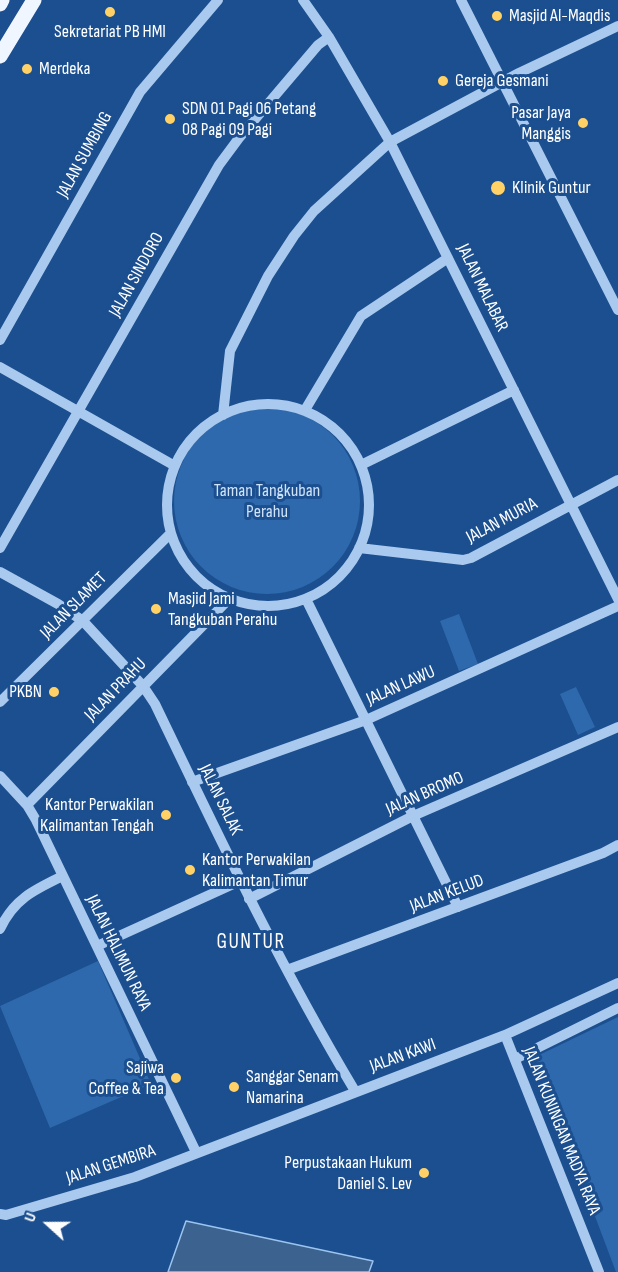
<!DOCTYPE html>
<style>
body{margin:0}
#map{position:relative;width:618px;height:1272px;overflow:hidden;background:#1b4f8f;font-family:"Sofia Sans Condensed",sans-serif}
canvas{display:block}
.north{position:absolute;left:18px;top:1194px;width:60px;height:60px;-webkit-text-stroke:4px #1b4f8f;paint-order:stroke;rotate:291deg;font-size:16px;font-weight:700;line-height:24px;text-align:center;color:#fff}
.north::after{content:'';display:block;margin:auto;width:21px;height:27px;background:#fff;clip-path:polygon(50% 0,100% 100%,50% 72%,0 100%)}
</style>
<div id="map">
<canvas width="618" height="1272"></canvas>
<div class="north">U</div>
</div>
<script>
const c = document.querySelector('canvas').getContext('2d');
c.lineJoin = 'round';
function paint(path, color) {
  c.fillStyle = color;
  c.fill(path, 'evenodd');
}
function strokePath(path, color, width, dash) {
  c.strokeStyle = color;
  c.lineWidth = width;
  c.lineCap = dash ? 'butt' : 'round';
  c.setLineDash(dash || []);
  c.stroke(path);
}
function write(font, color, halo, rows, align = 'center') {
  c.font = font + ' "Sofia Sans Condensed",sans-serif';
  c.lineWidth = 6;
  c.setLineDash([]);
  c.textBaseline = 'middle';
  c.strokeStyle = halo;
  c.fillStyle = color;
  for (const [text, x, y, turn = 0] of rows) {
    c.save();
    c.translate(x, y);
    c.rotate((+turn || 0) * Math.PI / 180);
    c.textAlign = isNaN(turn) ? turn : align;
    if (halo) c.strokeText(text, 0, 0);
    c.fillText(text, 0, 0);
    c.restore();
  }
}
paint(new Path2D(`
 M174 501a93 93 0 1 1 186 0a93 93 0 1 1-186 0Z
 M459,614l19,50 -19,7 -19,-50z
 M576,687l19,40 -17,8 -18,-41z
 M98,961l53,123 -101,44 -50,-122z
 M618,1017v255h-2l-81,-215z`), '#2e69ad');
const water = new Path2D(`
 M186,1221l187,40 -4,11h-201z`);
paint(water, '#3c6290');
strokePath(water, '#9cc4f0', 1.5);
strokePath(new Path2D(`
 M303,0l26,37 61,105 228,457
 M461,0l157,310
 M0,340l140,-248 78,-92
 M0,367l175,99
 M167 505a101 101 0 1 1 202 0a101 101 0 1 1-202 0Z
 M305,410l56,-94 87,-58
 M223,415l7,-64 38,-75 26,-40 20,-25 76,-69 129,-69 99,-47
 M361,465l153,-75
 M0,548l219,-383 20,-27 79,-93 11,-8
 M359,548l104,12 8,-2 147,-78
 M0,572l58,32 25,17 60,65 12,18c63,131 125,262 200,387
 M306,599l152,308
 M0,702l171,-169
 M0,776l27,29 9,15 160,332
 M192,782l174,-62 252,-114
 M27,805l202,-206
 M249,899l164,-83 205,-89
 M0,929c14,-30 34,-39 63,-53
 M97,946l143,-65
 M287,970l316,-117 15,-8
 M505,1035l94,237
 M515,1059l103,-51
 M0,1214l6,1 129,-38 370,-142 113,-52`), '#a9c9ee', 10);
strokePath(new Path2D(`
 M0,4l2,-4
 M0,56l34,-56`), '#f0f6ff', 15);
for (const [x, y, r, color] of [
 [110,12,6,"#ffd166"],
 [497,16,6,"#ffd166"],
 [27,69,6,"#ffd166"],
 [443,81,6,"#ffd166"],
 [170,119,6,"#ffd166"],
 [583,123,6,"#ffd166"],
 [498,188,8,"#ffd166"],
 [156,609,6,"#ffd166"],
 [54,692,6,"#ffd166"],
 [166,815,6,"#ffd166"],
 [190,870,6,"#ffd166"],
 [176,1078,6,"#ffd166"],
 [234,1087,6,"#ffd166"],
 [424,1173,6,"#ffd166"]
]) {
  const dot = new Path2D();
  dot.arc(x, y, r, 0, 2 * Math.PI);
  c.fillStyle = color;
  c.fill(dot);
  strokePath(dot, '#1b4f8f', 2);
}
write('18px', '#fff', '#1b4f8f', [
 ["Masjid Al-Maqdis",509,16],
 ["Sekretariat PB HMI",110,32,"center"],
 ["Merdeka",39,69],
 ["Gereja Gesmani",455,81],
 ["SDN 01 Pagi 06 Petang",182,109],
 ["08 Pagi 09 Pagi",182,130],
 ["Pasar Jaya",571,113,"right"],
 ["Manggis",571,134,"right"],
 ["Klinik Guntur",512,188],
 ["Masjid Jami",168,599],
 ["Tangkuban Perahu",168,620],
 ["PKBN",42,692,"right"],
 ["Kantor Perwakilan",154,805,"right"],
 ["Kalimantan Tengah",154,826,"right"],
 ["Kantor Perwakilan",202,860],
 ["Kalimantan Timur",202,881],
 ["Sajiwa",164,1068,"right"],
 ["Coffee & Tea",164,1089,"right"],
 ["Sanggar Senam",246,1077],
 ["Namarina",246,1098],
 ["Perpustakaan Hukum",412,1163,"right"],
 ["Daniel S. Lev",412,1184,"right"]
], 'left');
write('18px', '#fff', '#1b4f8f', [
 ["JALAN SUMBING",85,155,-61],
 ["JALAN SINDORO",137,275,-61],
 ["JALAN MALABAR",482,288,64],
 ["JALAN MURIA",502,521,-28],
 ["JALAN SLAMET",74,606,-45],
 ["JALAN LAWU",401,686,-24],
 ["JALAN PRAHU",116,690,-46],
 ["JALAN BROMO",425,794,-24],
 ["JALAN SALAK",220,800,64],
 ["JALAN KELUD",447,894,-21],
 ["JALAN HALIMUN RAYA",118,953,64],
 ["JALAN KAWI",403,1056,-20],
 ["JALAN KUNINGAN MADYA RAYA",561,1131,68],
 ["JALAN GEMBIRA",111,1165,-18]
]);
write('18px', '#cfe3fa', '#1b4f8f', [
 ["Taman Tangkuban",267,491],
 ["Perahu",267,512]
]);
c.letterSpacing = '1.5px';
write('21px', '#fff', '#1b4f8f', [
 ["GUNTUR",251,943]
]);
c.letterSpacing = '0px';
</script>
